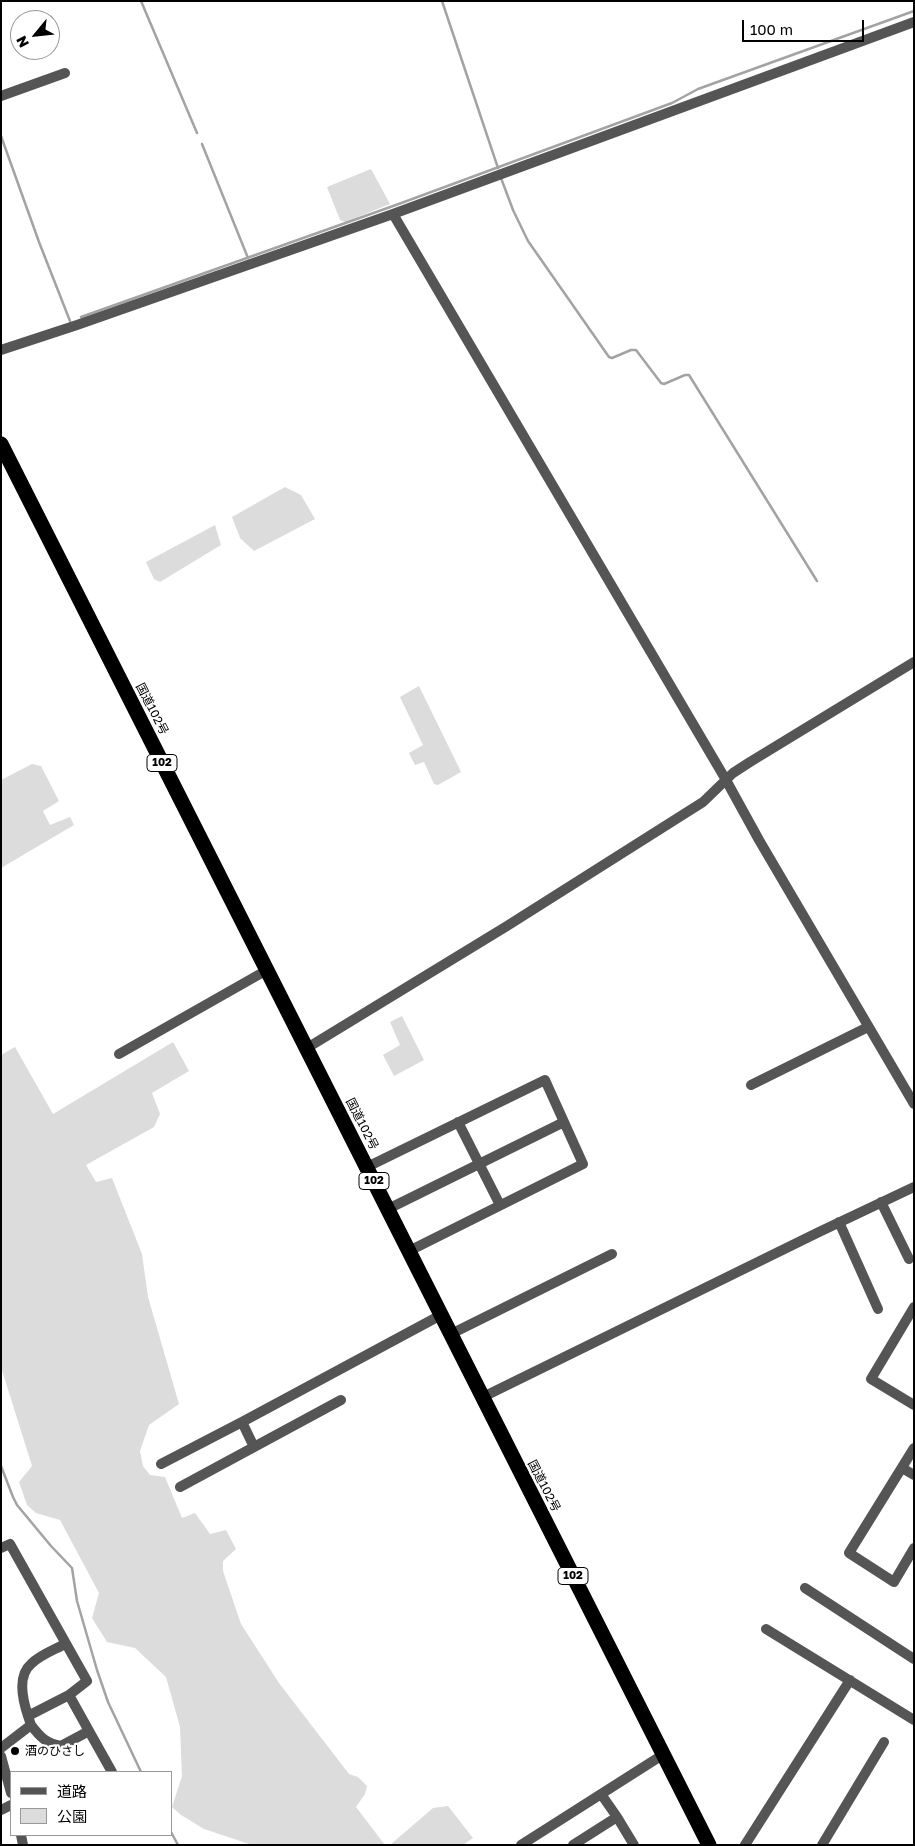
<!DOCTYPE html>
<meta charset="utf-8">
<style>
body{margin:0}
#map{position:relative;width:915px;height:1846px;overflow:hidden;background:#fff;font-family:"Golos Text","Noto Sans JP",sans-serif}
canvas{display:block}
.frame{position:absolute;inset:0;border:2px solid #000;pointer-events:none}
.legend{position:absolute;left:10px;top:1771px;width:162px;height:65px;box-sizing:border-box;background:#fff;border:1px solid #999;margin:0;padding:6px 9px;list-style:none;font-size:15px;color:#000}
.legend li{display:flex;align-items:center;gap:10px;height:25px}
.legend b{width:25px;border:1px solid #999}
.north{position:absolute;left:10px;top:10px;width:50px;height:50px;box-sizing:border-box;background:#fff;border:1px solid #999;border-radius:50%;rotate:242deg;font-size:14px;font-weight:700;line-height:20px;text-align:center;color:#000}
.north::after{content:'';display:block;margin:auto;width:18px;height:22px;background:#000;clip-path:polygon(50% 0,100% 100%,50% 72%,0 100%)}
.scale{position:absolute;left:742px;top:20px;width:122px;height:22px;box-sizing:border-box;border:2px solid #000;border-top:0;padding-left:6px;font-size:15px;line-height:18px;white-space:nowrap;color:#000;-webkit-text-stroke:4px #fff;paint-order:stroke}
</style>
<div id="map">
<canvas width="915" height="1846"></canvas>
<div class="frame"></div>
<ul class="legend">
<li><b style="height:6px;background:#555"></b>道路</li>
<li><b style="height:14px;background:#dcdcdc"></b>公園</li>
</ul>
<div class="north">N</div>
<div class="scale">100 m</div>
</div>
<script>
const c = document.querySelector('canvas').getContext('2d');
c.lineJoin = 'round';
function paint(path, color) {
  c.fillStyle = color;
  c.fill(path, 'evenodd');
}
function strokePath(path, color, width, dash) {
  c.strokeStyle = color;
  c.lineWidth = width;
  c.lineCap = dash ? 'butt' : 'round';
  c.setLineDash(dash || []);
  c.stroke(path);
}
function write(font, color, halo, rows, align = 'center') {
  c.font = font + ' "Golos Text","Noto Sans JP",sans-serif';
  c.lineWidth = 4.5;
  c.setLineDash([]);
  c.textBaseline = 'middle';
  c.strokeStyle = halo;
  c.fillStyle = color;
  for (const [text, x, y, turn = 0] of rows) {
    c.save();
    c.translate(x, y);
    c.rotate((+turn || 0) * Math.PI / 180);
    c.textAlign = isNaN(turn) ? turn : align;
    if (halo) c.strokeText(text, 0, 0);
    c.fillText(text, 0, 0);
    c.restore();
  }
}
paint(new Path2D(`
 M371,169l19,35 -45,18 -5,-2 -13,-33z
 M285,487l16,8 14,24 -61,32 -14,-13 -8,-21z
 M215,525l6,20 -61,37 -6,-3 -8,-17z
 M419,686l42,86 -23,13 -4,-1 -10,-22 -9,3 -6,-12 14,-8 -23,-48z
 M32,764l9,2 18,35 -16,10 7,14 20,-8 4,8 -73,43v-88z
 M402,1016l22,44 -30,16 -11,-21 17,-10 -10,-23z
 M173,1042l16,29 -37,22 8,21 -6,13 -68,38 10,17 16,-4 30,76 6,43 31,107 -30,21 -9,26 3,15 7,9 15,2 17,41 13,-5 15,21 16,-4 10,19 -13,12v10l18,53 38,59 70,91 9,3 9,9 -2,8 -9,13 29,38h-133l-48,-16 -23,-14 -9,-8 10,-31 -2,-49 -14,-50 -31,-29 -28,-6 -15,-24 7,-25 -39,-73 -24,-7 -9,-8 -8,-23 13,-16 -31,-99v-312l14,-8 38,67z
 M448,1806l25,32 -10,7h-73l43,-37z`), '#dcdcdc');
strokePath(new Path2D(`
 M141,1l56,132
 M442,1l56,167
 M1,136l38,106 31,79
 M202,144l46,114
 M501,178l12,32 15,31 81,116 3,1 19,-8h5l25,33 3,1 21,-9h4l128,206
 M81,317l315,-112 276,-102 26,-14 216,-78
 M1,1466l12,31 4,8 34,41 21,22 5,33 20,69 11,32 33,70
 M171,1832l7,13`), '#a3a3a3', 2.5);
strokePath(new Path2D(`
 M1,96l64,-23
 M393,214l333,566 33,60 155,264
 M1,350l76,-25 316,-111 521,-192
 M307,1048l200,-122 196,-124 30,-29 17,-11 164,-100
 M119,1054l148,-84
 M751,1085l117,-58
 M458,1122l42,83
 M367,1167l178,-87 38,84 -174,87
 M881,1202l28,57
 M388,1209l176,-87
 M839,1222l39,87
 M914,1307l-43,72 43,26
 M451,1334l161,-80
 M483,1397l336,-165 95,-45
 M242,1422l12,25
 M914,1448l-65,105 45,29 20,-34
 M161,1464l81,-42 199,-107
 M902,1468l12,7
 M180,1487l161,-87
 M1,1548l9,-4 77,137 -18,14 -41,21 3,9 -30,23
 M805,1588l109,71
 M766,1629l148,91
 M28,1716c-5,-15 -11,-40 3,-52 9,-9 23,-14 34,-20
 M31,1725c9,12 15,18 30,21l28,-15 -20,-36
 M89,1731l23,41
 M1,1756l10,37
 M601,1794l16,23
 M1,1810l10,-5
 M21,1835l2,10
 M521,1845l143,-91
 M573,1845l44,-28 17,28
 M745,1845l105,-165
 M822,1845l62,-103`), '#555', 10);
strokePath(new Path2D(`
 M1,444l708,1401`), '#000', 15);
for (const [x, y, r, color] of [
 [15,1751,5,"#000"]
]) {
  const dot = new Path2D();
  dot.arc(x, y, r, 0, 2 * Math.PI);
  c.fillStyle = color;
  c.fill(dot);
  strokePath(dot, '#fff', 2);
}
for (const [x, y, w] of [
 [162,763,30],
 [374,1181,30],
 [573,1576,30]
]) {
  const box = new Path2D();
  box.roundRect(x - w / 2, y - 8.5, w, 17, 4);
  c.fillStyle = '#fff';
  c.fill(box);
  strokePath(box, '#000', 1);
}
write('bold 11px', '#000', null, [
 ["102",162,763],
 ["102",374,1181],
 ["102",573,1576]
]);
write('12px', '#000', '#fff', [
 ["国道102号",152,709,63],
 ["国道102号",362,1124,63],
 ["国道102号",544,1486,63]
]);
write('12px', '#000', '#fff', [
 ["酒のひさし",25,1751]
], 'left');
</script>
